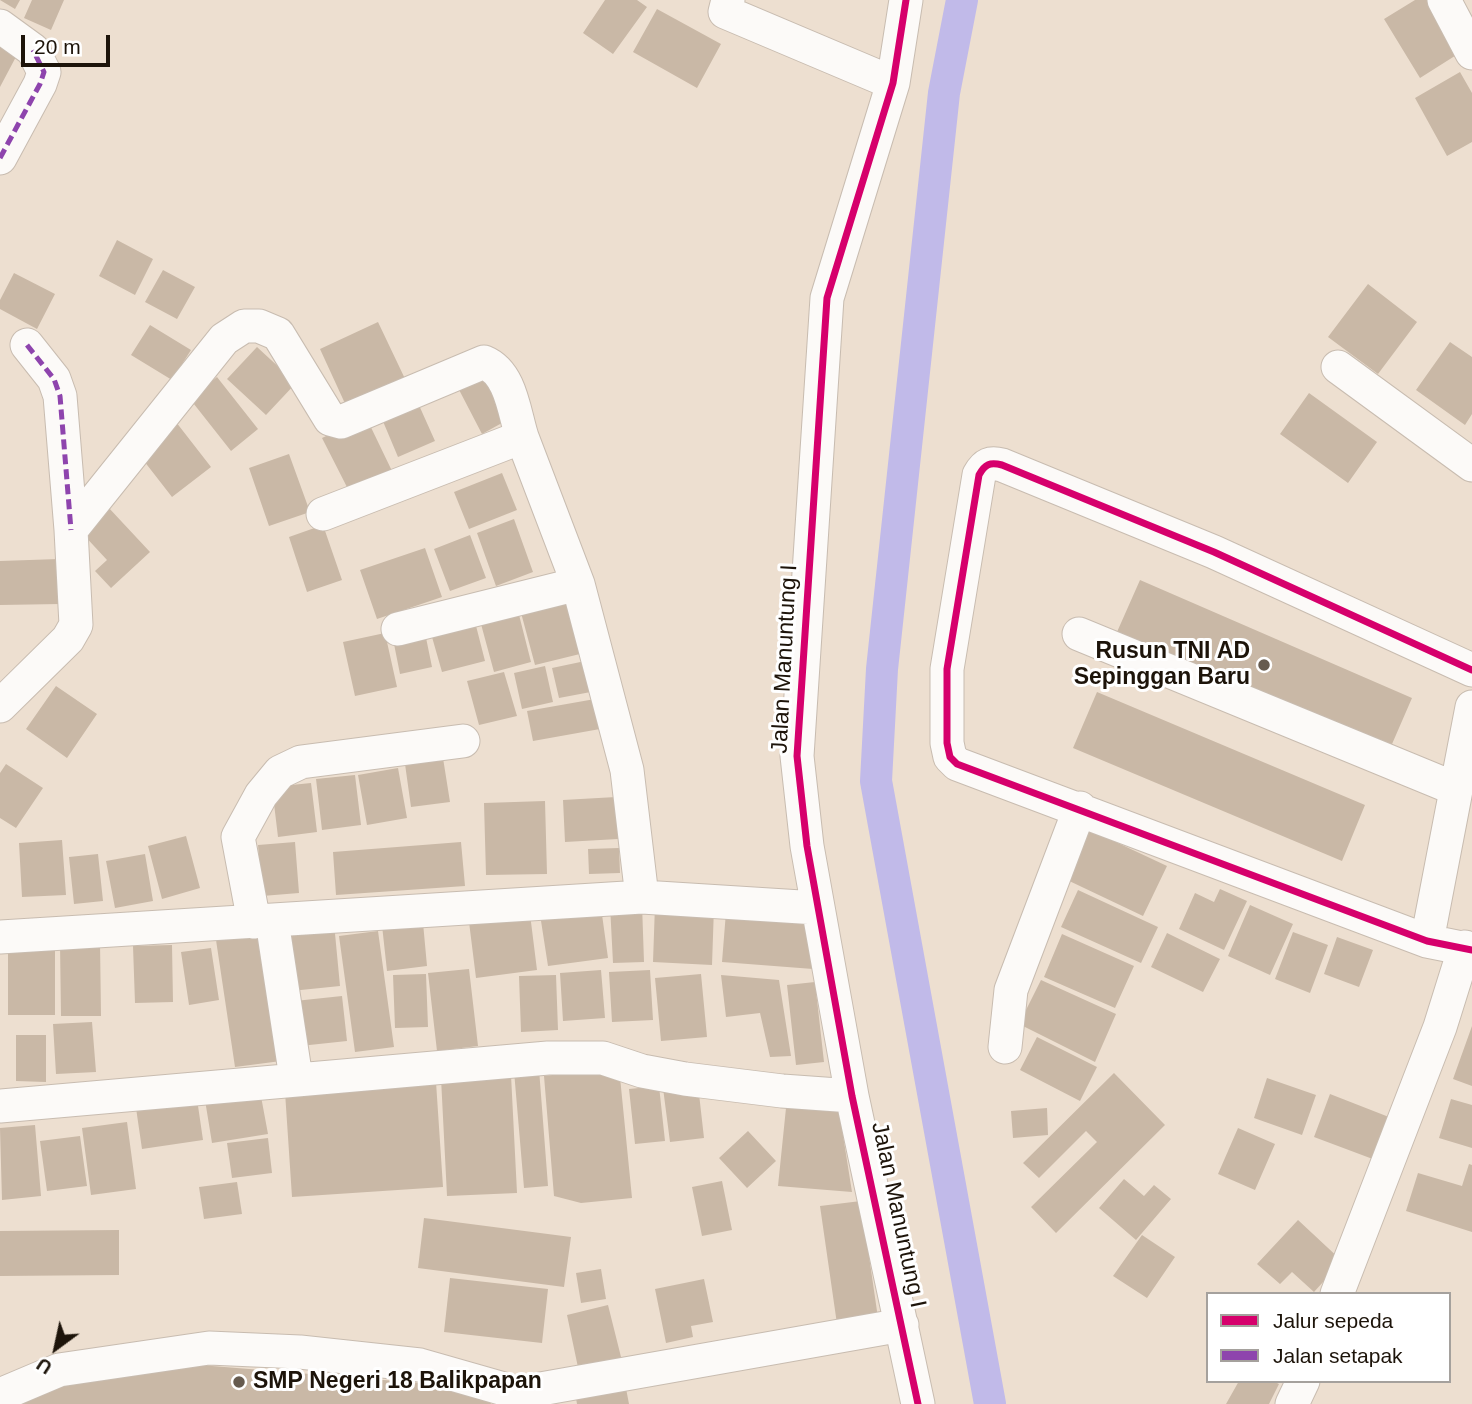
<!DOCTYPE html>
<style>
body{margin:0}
#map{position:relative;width:1472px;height:1404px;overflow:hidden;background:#eddfd0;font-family:Helvetica,sans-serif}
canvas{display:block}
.legend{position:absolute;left:1206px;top:1292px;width:245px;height:91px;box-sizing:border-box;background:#fff;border:2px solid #a5a19d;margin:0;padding:9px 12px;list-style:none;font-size:21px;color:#1d140a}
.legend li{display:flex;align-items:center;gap:14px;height:35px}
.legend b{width:35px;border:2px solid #a5a19d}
.north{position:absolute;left:21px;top:1313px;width:70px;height:70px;-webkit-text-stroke:5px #fff;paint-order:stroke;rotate:213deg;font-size:19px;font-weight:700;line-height:28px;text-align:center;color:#1d140a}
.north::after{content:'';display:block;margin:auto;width:24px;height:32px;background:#1d140a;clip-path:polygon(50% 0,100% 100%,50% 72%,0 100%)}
.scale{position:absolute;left:21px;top:35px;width:89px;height:32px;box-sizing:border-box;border:4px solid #1d140a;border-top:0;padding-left:9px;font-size:21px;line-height:24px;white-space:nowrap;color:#1d140a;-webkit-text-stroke:5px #fff;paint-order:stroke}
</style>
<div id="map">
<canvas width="1472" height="1404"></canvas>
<ul class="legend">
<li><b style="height:9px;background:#d6006c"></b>Jalur sepeda</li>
<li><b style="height:9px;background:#8e44ad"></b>Jalan setapak</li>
</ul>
<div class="north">U</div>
<div class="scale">20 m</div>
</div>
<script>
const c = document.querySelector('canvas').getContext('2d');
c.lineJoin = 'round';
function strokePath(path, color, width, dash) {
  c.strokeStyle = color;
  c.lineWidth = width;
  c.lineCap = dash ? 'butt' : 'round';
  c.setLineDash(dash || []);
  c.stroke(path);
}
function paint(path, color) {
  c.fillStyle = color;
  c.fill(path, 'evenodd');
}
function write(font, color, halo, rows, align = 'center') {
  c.font = font + ' Helvetica,sans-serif';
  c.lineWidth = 6;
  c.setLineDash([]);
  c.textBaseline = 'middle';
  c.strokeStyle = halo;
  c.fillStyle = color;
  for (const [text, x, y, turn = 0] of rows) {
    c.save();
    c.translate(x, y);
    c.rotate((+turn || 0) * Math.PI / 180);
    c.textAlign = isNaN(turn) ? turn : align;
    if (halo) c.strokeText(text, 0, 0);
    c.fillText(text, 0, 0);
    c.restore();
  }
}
strokePath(new Path2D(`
 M962,0l-18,93 -62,576 -6,112 114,623`), '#c1bae9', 32);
paint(new Path2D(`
 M0,0h20l-5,9z
 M32,0h32l-13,30 -27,-12z
 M605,0h32l10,7 -34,47 -30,-21z
 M1415,0h25l29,47 -49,31 -36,-59z
 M657,9l64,35 -24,44 -64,-36z
 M0,44l18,9 -18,34z
 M1460,72l12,21v49l-25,14 -32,-58z
 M117,240l36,19 -18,36 -36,-19z
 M163,270l32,17 -18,32 -32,-17z
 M14,273l41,21 -18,35 -37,-20v-9z
 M1368,284l49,38 -39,52 -50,-37z
 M378,322l29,61 -59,27 -28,-61z
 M150,325l41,25 -19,30 -41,-25z
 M1450,342l22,15v57l-7,11 -49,-35z
 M257,347l39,36 -30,32 -39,-36z
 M484,366l27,52 -29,16 -27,-52z
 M217,377l41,52 -27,22 -41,-52z
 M1309,393l68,49 -29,41 -68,-49z
 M418,403l17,38 -37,16 -16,-38z
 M366,417l26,54 -43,20 -27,-53z
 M176,422l35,45 -39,30 -35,-45z
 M289,454l21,58 -41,14 -20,-58z
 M502,473l15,37 -48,19 -15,-37z
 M108,507l42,45 -39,36 -16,-17 12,-11 -26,-28z
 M514,519l19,53 -37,14 -19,-53z
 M323,525l19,55 -35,12 -18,-55z
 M470,535l16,43 -36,13 -16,-42z
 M425,548l17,49 -65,22 -17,-49z
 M59,559l1,45 -60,1v-44z
 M1140,580l272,118 -23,53 -272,-119z
 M570,597l14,56 -49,12 -15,-56z
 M516,603l15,59 -37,10 -16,-59z
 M474,618l11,43 -43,11 -12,-42z
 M424,628l8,39 -32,7 -8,-40z
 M385,633l12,54 -42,9 -12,-54z
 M590,660l6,31 -37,7 -7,-30z
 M545,666l8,36 -31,7 -8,-36z
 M504,672l13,44 -38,9 -12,-44z
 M56,686l41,28 -30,44 -41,-29z
 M1097,692l268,113 -23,56 -269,-113z
 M595,699l5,30 -67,12 -6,-30z
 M443,758l7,44 -39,5 -6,-43z
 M6,764l37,24 -27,40 -16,-10v-45z
 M398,768l9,50 -40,7 -9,-50z
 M355,775l6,50 -39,5 -6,-51z
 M311,783l6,49 -39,5 -6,-50z
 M616,797l2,42 -53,3 -2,-42z
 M545,801l2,73 -61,1 -2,-72z
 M1086,828l81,38 -24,50 -80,-38z
 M186,836l14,52 -38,11 -14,-53z
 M62,840l4,55 -44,2 -3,-54z
 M295,842l4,51 -37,3 -4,-51z
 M461,842l4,44 -129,9 -3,-43z
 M619,848l1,25 -31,1 -1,-25z
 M98,854l5,47 -29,3 -5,-47z
 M145,854l8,47 -38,7 -9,-47z
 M1220,889l27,12 -23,49 -45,-21 16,-36 19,9z
 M1078,890l80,37 -17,36 -80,-36z
 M600,900l8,58 -60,8 -9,-58z
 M642,904l2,58 -31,1 -3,-58z
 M655,905l59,2 -2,58 -59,-3z
 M1250,905l43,19 -23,51 -42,-19z
 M529,906l8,64 -61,8 -8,-64z
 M422,912l5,54 -40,5 -6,-55z
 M726,912l90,6 -3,51 -91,-7z
 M334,923l6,63 -49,5 -6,-64z
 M378,931l16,116 -39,5 -16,-116z
 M1293,932l35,13 -18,48 -35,-14z
 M1167,933l53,26 -17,33 -52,-25z
 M261,934l20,127 -46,6 -19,-127z
 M1062,934l72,32 -19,42 -71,-31z
 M1337,937l36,13 -14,37 -35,-13z
 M8,941h47v74h-47z
 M100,942l1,74h-40l-1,-73z
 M172,945l1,57 -38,1 -2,-57z
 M211,948l8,52 -30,5 -8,-53z
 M469,969l9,77 -41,5 -9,-78z
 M601,970l4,48 -42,3 -3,-48z
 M650,970l3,50 -41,2 -3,-50z
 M426,974l2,53 -33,1 -2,-53z
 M701,974l6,63 -46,4 -6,-63z
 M556,975l2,55 -37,2 -2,-56z
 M721,975l58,5 12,76 -21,1 -10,-44 -34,4z
 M1041,980l75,34 -21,48 -76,-38z
 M815,982l9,80 -28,3 -9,-80z
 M342,996l5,45 -47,5 -5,-45z
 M92,1022l4,50 -40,2 -3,-50z
 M1472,1026v60l-19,-7z
 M16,1035h30v47l-30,-1z
 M1037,1037l60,30 -17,34 -60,-31z
 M619,1067l13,131 -51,5 -27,-7 -10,-120z
 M539,1069l9,117 -24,2 -10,-117z
 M1114,1073l51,52 -109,108 -25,-26 66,-65 -11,-11 -47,47 -16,-15z
 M511,1075l6,118 -70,3 -6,-118z
 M1267,1078l49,17 -14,40 -48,-17z
 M436,1082l7,105 -151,10 -7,-105z
 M698,1085l6,53 -34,4 -7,-54z
 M659,1086l6,55 -30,3 -6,-55z
 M260,1091l8,43 -56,9 -7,-43z
 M1330,1094l64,25 -16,42 -64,-24z
 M197,1099l6,41 -61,9 -6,-41z
 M1451,1099l21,6v43l-33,-10z
 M786,1108l53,2 13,82 -74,-6z
 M1047,1108l1,27 -35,3 -2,-27z
 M127,1122l9,67 -45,6 -9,-67z
 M35,1125l6,71 -39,4 -2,-72z
 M1238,1128l37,16 -20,46 -37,-16z
 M748,1131l28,30 -29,27 -28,-30z
 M80,1136l7,50 -40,5 -7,-50z
 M268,1138l4,35 -40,5 -5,-35z
 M1469,1164l3,1v67l-66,-21 12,-38 44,13z
 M1124,1179l20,17 10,-11 17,14 -35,41 -37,-32z
 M722,1181l10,49 -30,6 -10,-49z
 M237,1182l5,32 -38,5 -5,-32z
 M861,1201l17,117 -41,6 -17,-118z
 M424,1218l147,19 -7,50 -146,-19z
 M1298,1220l44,41 -28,31 -22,-20 -12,12 -23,-20z
 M119,1230v45l-119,1v-45z
 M1142,1235l33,22 -28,41 -34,-22z
 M601,1269l5,30 -25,4 -5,-30z
 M450,1278l98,11 -6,54 -98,-11z
 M704,1279l9,43 -22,4 2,11 -27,6 -11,-54z
 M608,1305l16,64 -44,8 -13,-62z
 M200,1365l245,20 45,14 1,5h-477l58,-24z
 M624,1378l5,26h-52l-3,-17z
 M1239,1381h34l6,3 -10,20h-43z`), '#c9b8a6');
const minor = new Path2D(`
 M728,0l-3,12 168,71
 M906,0l-13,83 -66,215 -30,458 10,90 45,250 66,308
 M1444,0l28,53
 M0,26l33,24 11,22 -4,12 -40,74
 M27,345l27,34 6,17 11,134
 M1338,367l134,98
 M323,514l199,-77 56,147 49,186 15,127
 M398,629l180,-45
 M1079,634l377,155
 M1472,670l-258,-118 -212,-87c-12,-3 -17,-1 -23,10l-32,194v74l3,14 7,7 470,177 45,9
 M0,706l68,-67 8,-14 -5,-95 153,-191 20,-13h15l19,8 52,85 11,3 143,-60c27,11 30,50 38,75
 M272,921l24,157
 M254,922l-16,-85 23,-42 19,-23 21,-10 162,-21
 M0,937l642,-40 175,11
 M1427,941l45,-234
 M1005,1047l6,-57 69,-182
 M0,1106l548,-48h55l39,13 43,8 97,12 70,5
 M1337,1294l103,-267 25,-80
 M0,1395l59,-25 150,-22 91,4 120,13 98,28 384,-68
 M1292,1404l11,-23`);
strokePath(minor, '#c8bcb0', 35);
strokePath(minor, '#fcfaf8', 33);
strokePath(new Path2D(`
 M0,158l40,-74 4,-12 -11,-22
 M27,345l27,34 6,17 11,134`), '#8e44ad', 5, [10, 5]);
strokePath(new Path2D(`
 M906,0l-13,83 -66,215 -30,458 10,90 45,250 66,308
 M1472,670l-258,-118 -212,-87c-12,-3 -17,-1 -23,10l-32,194v74l3,14 7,7 470,177 45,9`), '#d6006c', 7);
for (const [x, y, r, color] of [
 [1264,665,7,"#665b4f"],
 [239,1382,7,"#665b4f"]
]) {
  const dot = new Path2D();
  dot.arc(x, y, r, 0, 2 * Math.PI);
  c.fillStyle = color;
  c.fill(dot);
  strokePath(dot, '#fff', 2.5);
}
write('bold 23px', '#1d140a', '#fff', [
 ["Rusun TNI AD",1250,652],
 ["Sepinggan Baru",1250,678],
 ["SMP Negeri 18 Balikpapan",253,1382,"left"]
], 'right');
write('23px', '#1d140a', '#fff', [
 ["Jalan Manuntung I",785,659,-87],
 ["Jalan Manuntung I",898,1215,78]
]);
</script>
